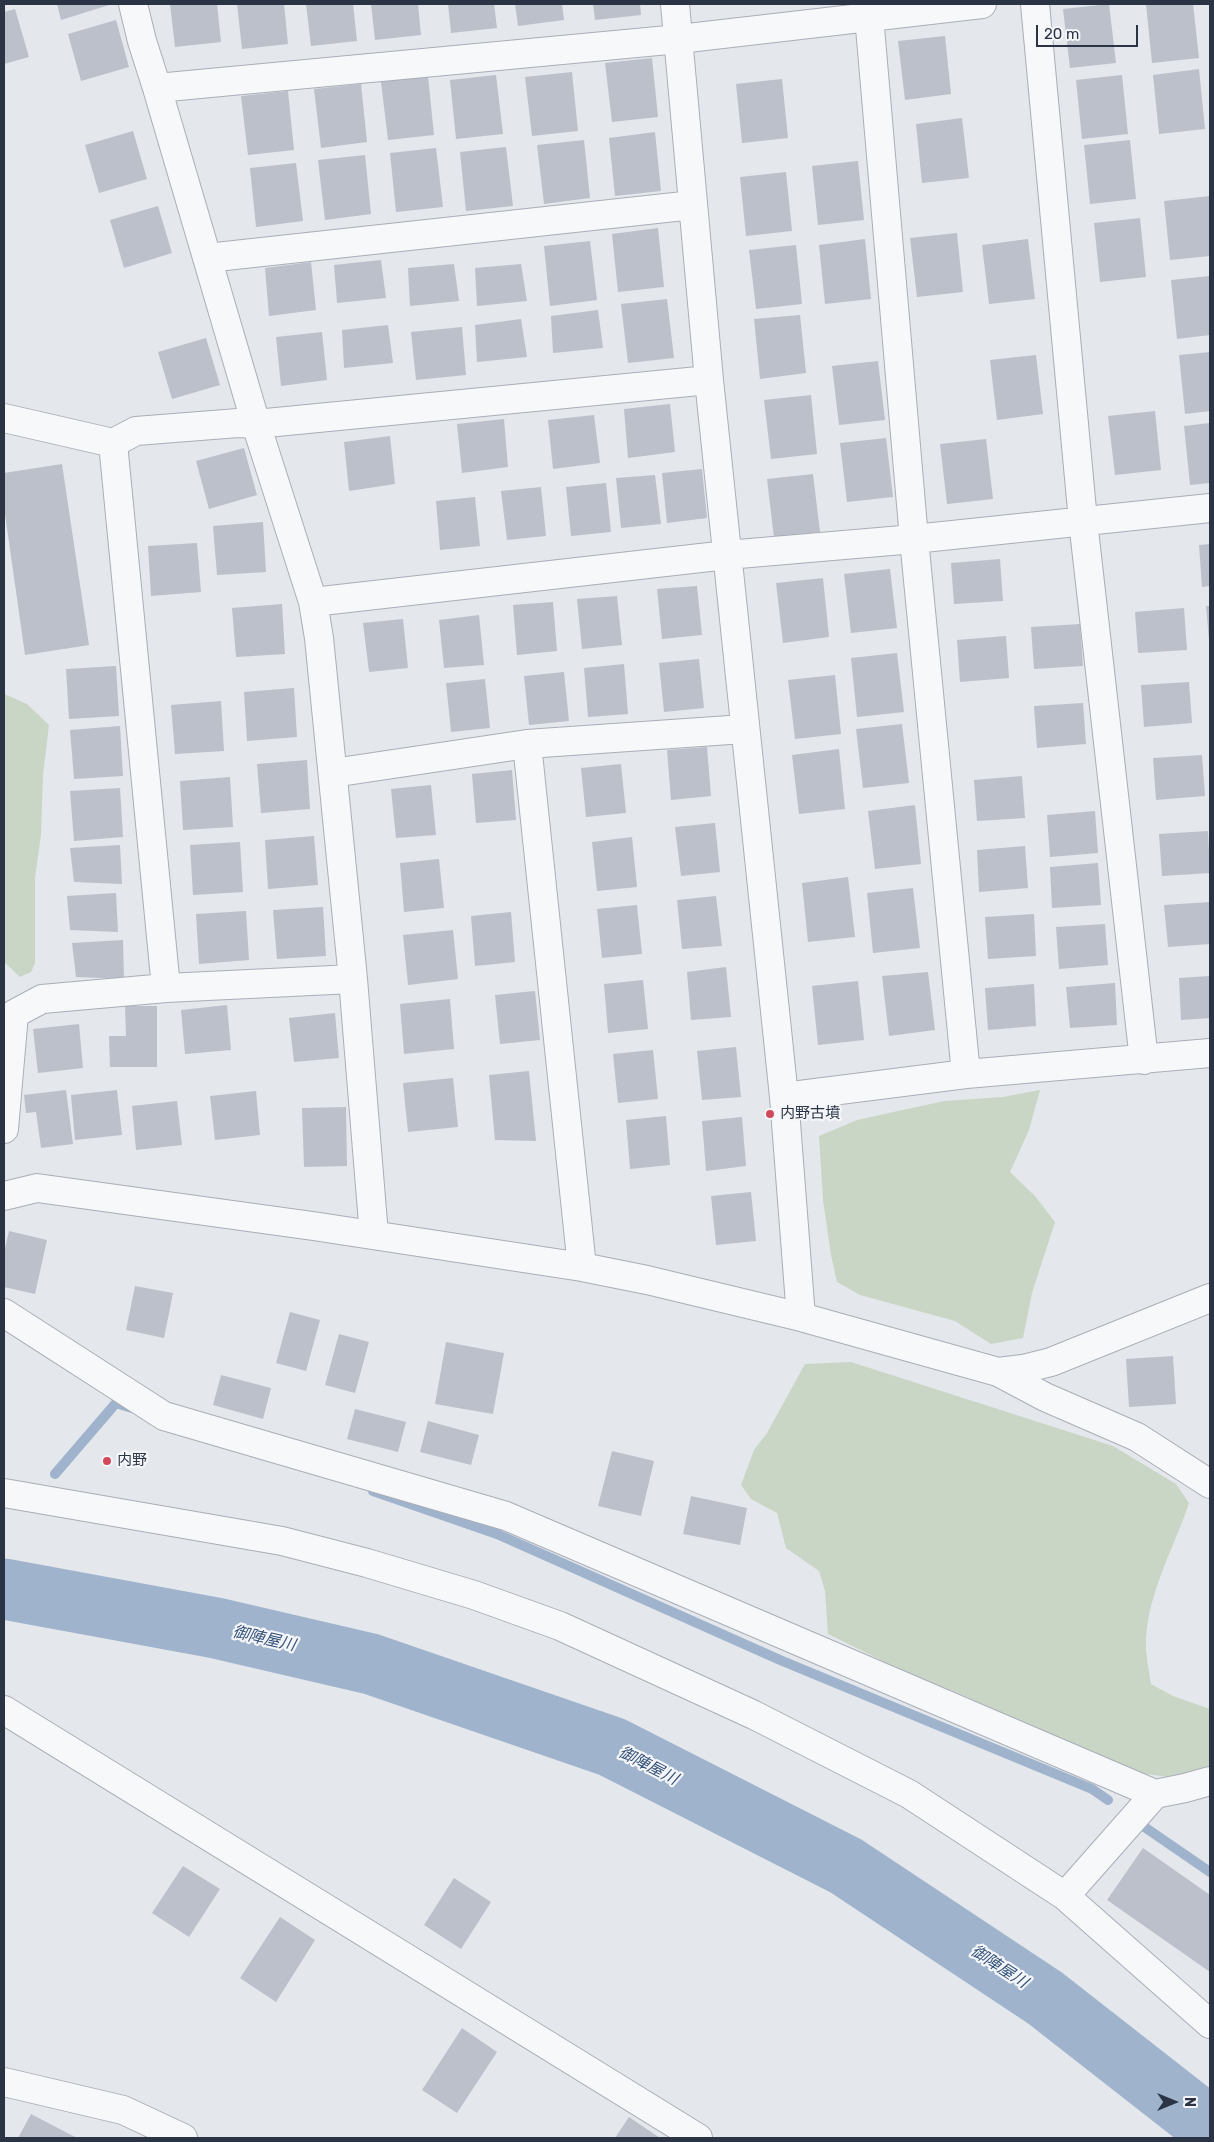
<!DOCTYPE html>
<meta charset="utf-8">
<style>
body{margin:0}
#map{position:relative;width:1214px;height:2142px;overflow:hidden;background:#e4e7ec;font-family:Rubik,sans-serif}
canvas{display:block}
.frame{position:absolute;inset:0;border:5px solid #2b3445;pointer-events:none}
.north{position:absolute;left:1149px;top:2077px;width:50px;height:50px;-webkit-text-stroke:4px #f4f6f9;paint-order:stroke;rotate:90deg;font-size:14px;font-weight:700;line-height:20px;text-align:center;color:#2b3445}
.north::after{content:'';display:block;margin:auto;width:18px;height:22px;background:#2b3445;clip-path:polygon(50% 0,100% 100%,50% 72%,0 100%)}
.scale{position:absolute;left:1036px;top:25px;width:102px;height:22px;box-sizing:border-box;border:2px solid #2b3445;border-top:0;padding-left:6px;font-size:15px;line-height:18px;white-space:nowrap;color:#2b3445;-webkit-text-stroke:4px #f4f6f9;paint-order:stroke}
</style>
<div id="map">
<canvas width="1214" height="2142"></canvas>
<div class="frame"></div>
<div class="north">N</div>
<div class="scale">20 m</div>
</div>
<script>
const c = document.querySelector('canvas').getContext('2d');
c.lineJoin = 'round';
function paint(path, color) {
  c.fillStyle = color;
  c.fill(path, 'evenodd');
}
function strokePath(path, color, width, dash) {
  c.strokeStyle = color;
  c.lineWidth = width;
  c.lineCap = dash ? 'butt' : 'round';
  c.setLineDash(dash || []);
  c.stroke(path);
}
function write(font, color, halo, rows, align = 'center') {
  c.font = font + ' Rubik,"Noto Sans JP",sans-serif';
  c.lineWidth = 4.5;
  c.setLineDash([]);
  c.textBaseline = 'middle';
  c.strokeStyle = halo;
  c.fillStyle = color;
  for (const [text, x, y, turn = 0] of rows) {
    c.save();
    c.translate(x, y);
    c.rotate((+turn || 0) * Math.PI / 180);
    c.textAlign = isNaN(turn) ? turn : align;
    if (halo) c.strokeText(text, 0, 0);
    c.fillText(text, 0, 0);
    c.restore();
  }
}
paint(new Path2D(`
 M4,694l23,10 22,21 -6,50 -2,60 -6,43v85l-4,9 -11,5 -16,-15z
 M1040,1090l-11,40 -19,42 25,24 20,26 -23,71 -9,45 -32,6 -36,-23 -95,-26 -23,-13 -6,-27 -8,-55 -4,-64 38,-16 87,-19 59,-4z
 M851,1362l262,84 63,38 13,19c-15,45 -40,87 -43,135 -1,15 3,32 5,46l22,12 37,13v60l-35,9 -43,-6 -167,-76 -60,-24 -77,-38 -3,-43 -6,-20 -33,-23 -9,-35 -26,-14 -10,-14 13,-35 13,-17 38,-69z`), '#c9d6c5');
strokePath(new Path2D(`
 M55,1474l61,-71 16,5
 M373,1491l124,43 283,126 312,129 16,11
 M1143,1826l67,46`), '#9fb4cc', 10);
strokePath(new Path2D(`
 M4,1589l212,39 155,36 241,83 234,119 199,132 165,129`), '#9fb4cc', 61);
paint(new Path2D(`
 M57,4h52v1l-48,15z
 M170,4h47l4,38 -46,5z
 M237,4h47l4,40 -46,5z
 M306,4h47l4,37 -46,5z
 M371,4h47l3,31 -46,5z
 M448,4h46l3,24 -46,5z
 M515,4h47l2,16 -46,6z
 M593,4h47l1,11 -46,5z
 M1109,4l7,59 -46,5 -7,-59z
 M1146,4h47l6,54 -47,5z
 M15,9l14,48 -25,7v-52z
 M116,20l13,47 -48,14 -13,-47z
 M945,36l6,58 -46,6 -7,-59z
 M652,58l6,59 -46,5 -7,-59z
 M1199,69l6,60 -46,5 -6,-59z
 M572,72l6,59 -46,5 -7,-59z
 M496,75l7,59 -47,5 -6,-59z
 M1122,75l6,59 -46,5 -6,-59z
 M428,76l6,59 -46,5 -7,-58z
 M782,79l6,59 -46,5 -6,-59z
 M361,84l6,58 -46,6 -7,-59z
 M288,91l6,59 -46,5 -7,-59z
 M962,118l7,60 -47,5 -6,-59z
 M133,131l14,48 -48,14 -14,-48z
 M655,132l6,59 -46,5 -6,-58z
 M584,140l6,58 -46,6 -7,-59z
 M1130,140l6,59 -46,5 -6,-59z
 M506,147l7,59 -47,5 -6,-59z
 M436,148l7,59 -47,5 -6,-59z
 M365,155l6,59 -46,6 -7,-60z
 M858,161l6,59 -46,5 -6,-59z
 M296,163l7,58 -47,6 -6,-59z
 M786,172l6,59 -46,5 -6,-59z
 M1210,196v60l-40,4 -6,-59z
 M158,206l14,47 -48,15 -14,-48z
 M1140,218l6,59 -46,5 -6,-59z
 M658,228l6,59 -46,5 -6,-58z
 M957,233l6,59 -46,5 -7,-59z
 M865,239l6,60 -46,5 -6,-59z
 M1028,239l7,60 -46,5 -7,-59z
 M590,241l7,59 -47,6 -6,-60z
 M796,245l6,59 -46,5 -7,-59z
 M381,260l5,38 -49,5 -3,-38z
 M311,262l5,48 -47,6 -4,-48z
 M454,264l5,37 -49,5 -2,-38z
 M521,264l6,37 -50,5 -2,-38z
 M1210,276v59l-33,4 -6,-59z
 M667,299l7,59 -46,5 -7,-59z
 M598,310l5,38 -50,5 -2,-37z
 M800,315l6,58 -46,6 -6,-60z
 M521,319l6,38 -50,5 -2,-37z
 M388,325l5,38 -49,5 -2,-38z
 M462,327l4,48 -50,5 -5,-48z
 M322,332l5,48 -46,6 -5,-49z
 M206,338l14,47 -48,14 -14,-47z
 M1210,352v59l-25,3 -6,-59z
 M1036,355l7,59 -46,6 -7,-60z
 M878,361l7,59 -46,5 -7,-59z
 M811,395l6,59 -46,5 -7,-59z
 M670,404l5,48 -47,6 -4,-49z
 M1155,411l6,59 -46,5 -7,-59z
 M594,415l6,48 -47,6 -5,-49z
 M504,419l4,48 -46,6 -5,-49z
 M1210,423v60l-20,2 -6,-59z
 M390,436l5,48 -46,7 -5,-49z
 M886,438l7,59 -46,5 -7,-59z
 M986,439l7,60 -46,5 -7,-60z
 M244,448l13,47 -48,14 -13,-48z
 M62,464l27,181 -64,10 -21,-148v-34z
 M702,469l5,49 -40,5 -5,-50z
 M813,474l7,58 -46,6 -7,-59z
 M655,475l6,49 -40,4 -5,-50z
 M606,483l5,49 -40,4 -5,-49z
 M541,487l5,49 -39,4 -6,-49z
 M475,497l5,49 -40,4 -4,-49z
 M263,522l3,50 -49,3 -4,-49z
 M197,543l4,49 -50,4 -3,-50z
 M1210,544v42l-8,1 -3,-42z
 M1000,559l3,42 -49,3 -3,-41z
 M890,569l7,59 -46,5 -7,-59z
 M823,578l6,59 -46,6 -7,-60z
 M697,586l5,49 -40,4 -5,-50z
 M617,596l5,49 -40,4 -5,-50z
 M553,602l4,49 -40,4 -4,-50z
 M282,604l3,50 -49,3 -4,-49z
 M1206,606h4v34h-1z
 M1184,608l3,42 -49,3 -3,-41z
 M479,615l5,50 -40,3 -5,-48z
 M403,619l5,49 -39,4 -6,-49z
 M1080,624l3,42 -49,3 -3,-42z
 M1006,636l3,42 -49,4 -3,-42z
 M897,653l7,59 -47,5 -6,-59z
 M699,659l5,49 -40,4 -5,-49z
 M624,664l4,50 -40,3 -4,-49z
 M116,666l3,50 -50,3 -3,-50z
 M564,672l5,49 -40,4 -5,-49z
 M835,675l6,59 -46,5 -7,-59z
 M485,679l5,49 -39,4 -5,-49z
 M1189,682l3,41 -48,4 -3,-42z
 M294,688l3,49 -50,4 -3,-49z
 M221,701l3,50 -49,3 -4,-49z
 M1083,703l3,41 -49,4 -3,-42z
 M902,724l7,59 -46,5 -7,-59z
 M120,726l3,50 -49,3 -4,-49z
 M707,747l4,49 -40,4 -4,-50z
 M839,749l6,60 -46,5 -7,-59z
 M1202,755l3,41 -49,4 -3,-42z
 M307,760l3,49 -49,4 -4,-49z
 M621,764l5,49 -40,4 -5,-49z
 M512,770l4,50 -40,3 -4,-49z
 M1022,776l3,42 -48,3 -3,-41z
 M230,777l3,50 -50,3 -3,-49z
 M431,785l5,50 -40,3 -5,-49z
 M120,788l3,49 -49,4 -4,-50z
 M915,805l6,59 -46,5 -7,-58z
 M1095,811l3,42 -48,4 -3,-42z
 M715,823l5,49 -39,4 -6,-49z
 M1208,831l2,42 -48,3 -3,-42z
 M314,836l4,49 -50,4 -3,-49z
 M632,837l5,50 -40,4 -5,-49z
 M240,842l3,50 -50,3 -3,-50z
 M120,845l2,39 -48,-2 -4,-34z
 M1025,846l3,42 -49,4 -2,-42z
 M439,859l5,49 -40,4 -4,-49z
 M1098,863l3,42 -49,3 -2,-41z
 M848,877l7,60 -47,5 -6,-59z
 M913,888l7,60 -47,5 -6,-60z
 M116,893l2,39 -48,-2 -3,-34z
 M716,896l6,50 -40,3 -5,-49z
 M1210,902v42l-42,3 -4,-42z
 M637,905l5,49 -40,4 -5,-49z
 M323,907l3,49 -49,3 -4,-49z
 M246,911l3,49 -50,4 -3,-50z
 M511,912l4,50 -40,4 -4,-50z
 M1034,914l2,42 -48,3 -3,-42z
 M1105,924l3,41 -49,4 -3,-42z
 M453,930l5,49 -50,6 -5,-50z
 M123,940l1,39 -48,-2 -4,-34z
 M726,967l5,50 -40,3 -4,-48z
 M928,972l7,58 -46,6 -7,-60z
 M1210,976v42l-29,2 -2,-42z
 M643,980l5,49 -40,4 -4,-49z
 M858,981l6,59 -46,5 -6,-59z
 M1115,983l2,42 -47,3 -4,-41z
 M1034,984l2,42 -48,4 -3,-42z
 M535,991l5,49 -40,4 -5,-49z
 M450,999l4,50 -50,5 -4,-50z
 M227,1005l4,45 -46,4 -4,-44z
 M125,1006h32v61h-47l-1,-31h17z
 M335,1013l4,45 -45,4 -5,-44z
 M79,1024l4,44 -45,5 -5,-44z
 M736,1047l5,50 -39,3 -5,-49z
 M653,1050l5,49 -40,4 -5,-49z
 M529,1071l7,70 -41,-1 -6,-65z
 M453,1078l5,49 -50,5 -5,-49z
 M66,1090l7,54 -32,4 -5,-36 -10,1 -2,-18z
 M117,1090l5,45 -47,5 -4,-45z
 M256,1091l4,44 -45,5 -5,-44z
 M177,1101l5,44 -46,5 -4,-44z
 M346,1107l1,59 -43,1 -2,-59z
 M666,1116l4,49 -40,4 -4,-49z
 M742,1117l4,49 -40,5 -4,-50z
 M751,1192l5,49 -40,4 -5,-49z
 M9,1231l38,9 -12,54 -31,-7v-34z
 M135,1286l38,7 -9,45 -38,-8z
 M290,1312l30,8 -14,51 -30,-8z
 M339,1334l30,8 -14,51 -30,-8z
 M446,1342l58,11 -11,61 -58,-10z
 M1173,1356l3,48 -47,3 -3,-48z
 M221,1375l50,13 -8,31 -50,-14z
 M355,1409l51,13 -8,30 -51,-13z
 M428,1421l51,14 -8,30 -51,-13z
 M612,1451l42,10 -13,55 -43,-10z
 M691,1496l56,12 -7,37 -57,-11z
 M1143,1848l67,47v77l-103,-72z
 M183,1866l37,23 -31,48 -37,-24z
 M454,1878l37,24 -30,47 -37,-24z
 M280,1917l35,23 -39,62 -36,-24z
 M462,2028l35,24 -40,61 -35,-23z
 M31,2114l46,24h-59z
 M629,2117l31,21h-45z`), '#bbc0ca');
const minor = new Path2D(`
 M133,4l9,37 15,47 99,336 57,178 6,36 34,341 21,256
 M1035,4l48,517 61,539
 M869,16l45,523 52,535
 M157,88l522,-49 303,-35
 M207,258l486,-53
 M4,418l109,25 23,-12 102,-8 18,1 453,-44
 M113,443l53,545
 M313,602l414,-47 187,-16 296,-31
 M527,744l55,523
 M333,773l194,-29 217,-15
 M784,1097l182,-23 244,-21
 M4,1129l10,-115 28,-15 124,-11 187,-9
 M4,1196l33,-8 276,38 269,41 65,13 154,37 -17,-220 -75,-717 -34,-376
 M4,1313l160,103 342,100 649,278
 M801,1317l197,55 47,25 92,40 73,47
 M998,1372l25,-3 28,-7 159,-64
 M4,1493l278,48 85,22 107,32 86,31 194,89 155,79 156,102 145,128
 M4,1710l694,428
 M1065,1896l90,-102 30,-6 25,-7
 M4,2082l119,28 60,28`);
strokePath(minor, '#a9aeb7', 30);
strokePath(minor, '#f7f8fa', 28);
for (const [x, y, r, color] of [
 [770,1114,5,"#d1495b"],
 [107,1461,5,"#d1495b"]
]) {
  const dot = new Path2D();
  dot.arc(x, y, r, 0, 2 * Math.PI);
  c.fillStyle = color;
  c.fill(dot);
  strokePath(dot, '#f4f6f9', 2);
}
write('15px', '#2b3445', '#f4f6f9', [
 ["内野古墳",780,1114],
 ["内野",117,1461]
], 'left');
write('italic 16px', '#34527a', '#f4f6f9', [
 ["御陣屋川",264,1639,13],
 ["御陣屋川",648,1766,27],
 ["御陣屋川",999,1967,33]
]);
</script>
